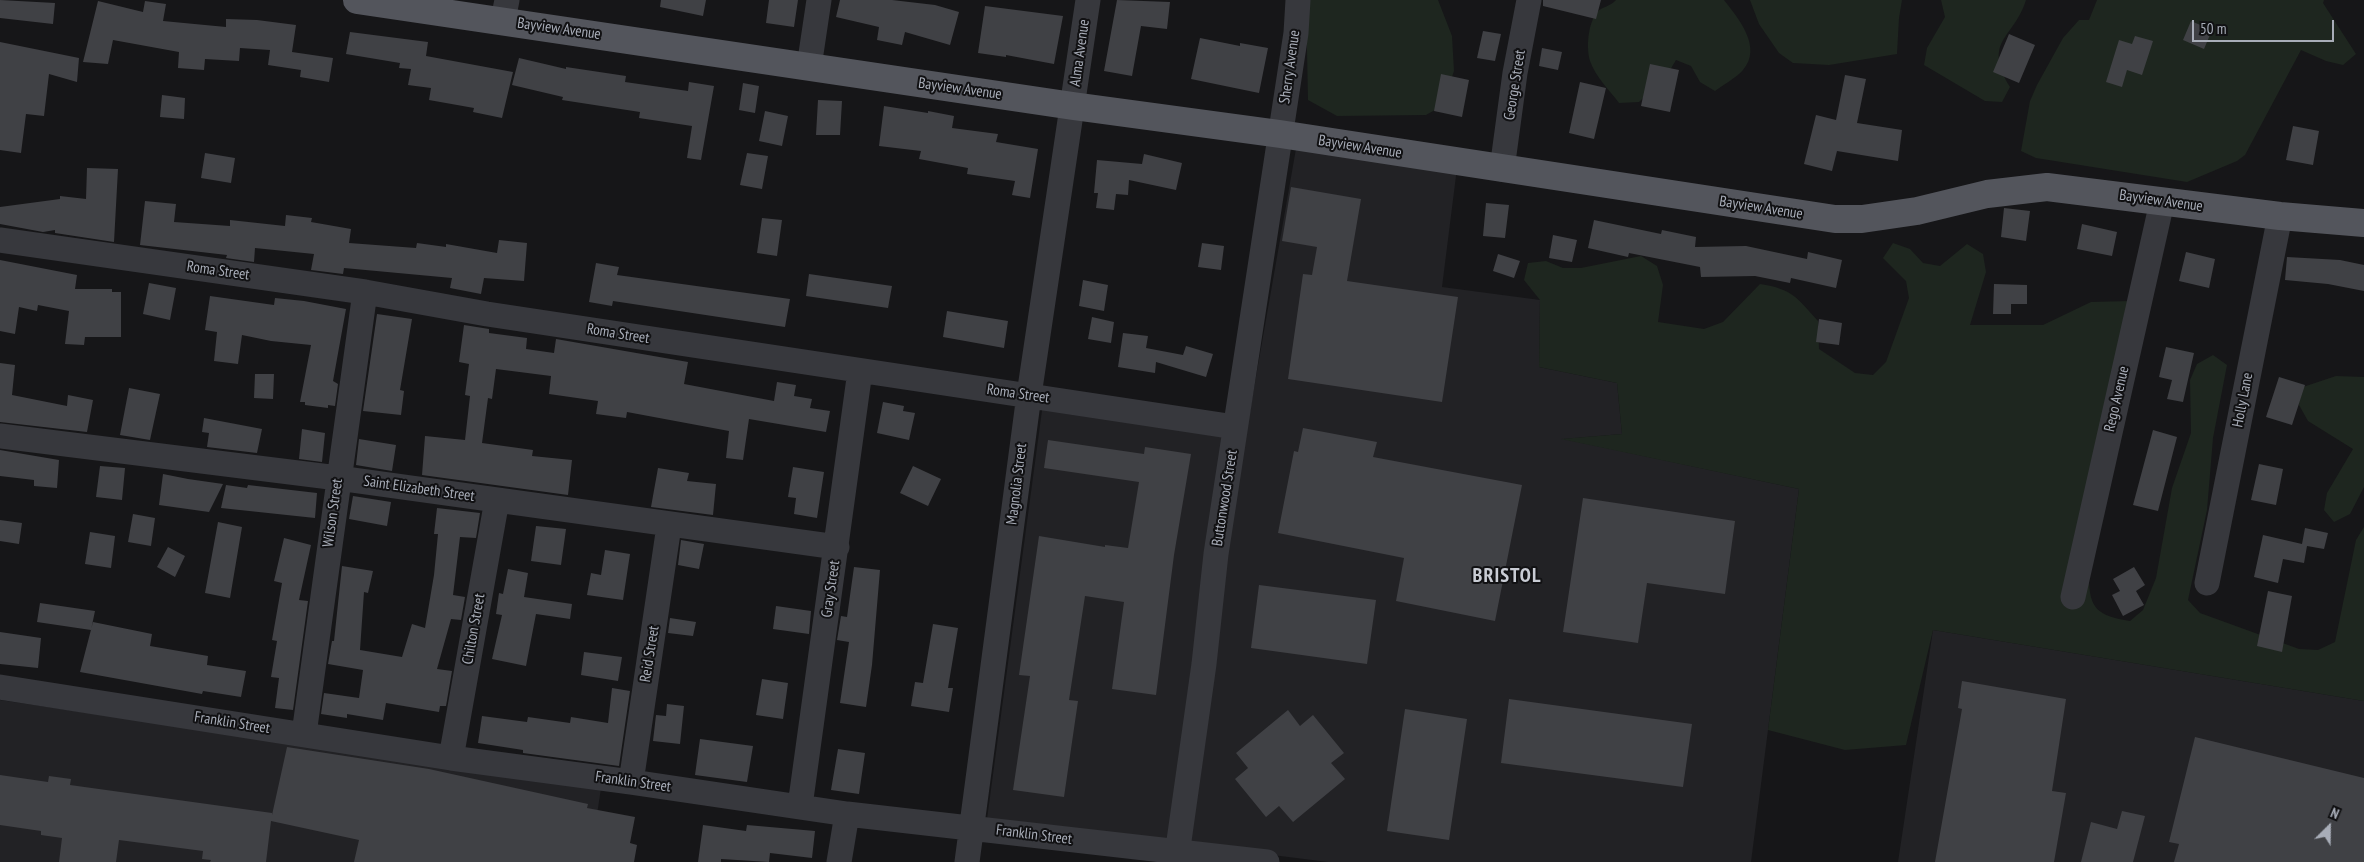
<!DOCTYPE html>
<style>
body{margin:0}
#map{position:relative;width:2364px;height:862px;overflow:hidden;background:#161618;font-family:"PT Sans Narrow",sans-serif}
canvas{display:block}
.north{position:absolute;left:2304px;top:802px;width:50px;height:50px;-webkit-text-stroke:4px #111113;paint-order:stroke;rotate:23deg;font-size:14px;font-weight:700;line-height:20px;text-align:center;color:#a8adb8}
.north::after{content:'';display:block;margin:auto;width:18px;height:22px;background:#a8adb8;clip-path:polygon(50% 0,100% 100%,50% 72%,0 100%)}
.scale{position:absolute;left:2192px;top:20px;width:142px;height:22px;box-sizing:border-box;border:2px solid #a8adb8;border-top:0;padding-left:6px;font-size:15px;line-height:18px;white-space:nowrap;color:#a8adb8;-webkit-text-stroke:4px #111113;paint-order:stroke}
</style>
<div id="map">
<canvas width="2364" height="862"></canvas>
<div class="north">N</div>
<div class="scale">50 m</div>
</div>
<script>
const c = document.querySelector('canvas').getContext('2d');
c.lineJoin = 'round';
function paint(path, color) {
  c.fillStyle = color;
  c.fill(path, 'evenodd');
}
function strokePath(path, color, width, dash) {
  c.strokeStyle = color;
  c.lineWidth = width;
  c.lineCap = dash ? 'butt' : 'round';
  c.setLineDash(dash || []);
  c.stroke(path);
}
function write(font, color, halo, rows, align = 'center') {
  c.font = font + ' "PT Sans Narrow",sans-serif';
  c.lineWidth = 4;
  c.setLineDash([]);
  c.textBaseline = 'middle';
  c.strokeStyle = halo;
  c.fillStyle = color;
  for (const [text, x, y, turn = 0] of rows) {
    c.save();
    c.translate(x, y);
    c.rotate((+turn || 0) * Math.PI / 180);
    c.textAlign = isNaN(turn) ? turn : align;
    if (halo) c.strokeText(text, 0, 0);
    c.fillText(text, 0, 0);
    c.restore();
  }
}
paint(new Path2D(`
 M1297,143l160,25 -15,119 98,13 -1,67 78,16 5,51 -58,5 235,50 -48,373h-423l-341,-43 56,-416 204,25z
 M1933,630l431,71v161h-466z
 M0,700l601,88 -11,74h-590z`), '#222225');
paint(new Path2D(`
 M1306,0h132l14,36 2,35 -12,35 -16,9 -89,1 -29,-16z
 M1616,0h108c14,18 39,47 19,70 -7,8 -19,14 -28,21l-15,-9 -9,-16 -15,-6 -9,15 -28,27 -20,1c-9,-12 -24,-27 -29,-42 -4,-14 -2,-37 7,-49 5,-5 14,-6 19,-12z
 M1750,0h152l-3,18 -2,36 -68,11 -36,-2 -14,-10 -20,-29z
 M1941,0h85c-12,39 -44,40 -16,87l-8,15 -17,-1 -61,-36 3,-17 18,-31z
 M2097,0h227l-1,3 33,51 -13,11 -17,-4 -25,-11 -56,105 -8,6 -50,21 -151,-24 -15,-7 9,-50 7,-16 26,-47 16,-18h10z
 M1893,243l17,6 13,14 17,3 27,-22 16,10 3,18 -16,53h73l48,-23 39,-1 -41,276c0,32 9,39 41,44l13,-11 13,-32 16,-90 19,-55 -1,-53 7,-16 16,-9 14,10 -14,73 -6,72 -19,90 12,13 99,36 19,1 17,-8 21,-102 8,-13v174l-431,-71 -27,115 -61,5 -77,-20 31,-241 -238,-50 61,-5 -5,-51 -78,-16 1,-67 -16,-20 4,-17 18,-2 17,7h18l60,-12 16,10 6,19 -5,37 46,7 19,-7 37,-38c33,5 37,14 58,37l1,28 36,24 18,2 13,-13 23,-64 -3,-17 -23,-23z
 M2336,376l28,1v110l-14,27 -16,8 -10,-12 3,-17 26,-44 -45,-28 -9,-16 1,-17z`), '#1e261f');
paint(new Path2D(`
 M0,0l55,3 -2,21 -53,-6z
 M661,0h45l-3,16 -43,-9z
 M769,0h29l-4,27 -28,-4z
 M840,0h52l43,5 24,7 -9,33 -45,-13 -3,13 -25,-5 2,-13 -43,-10z
 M1117,0l53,2 -3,27 -26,-3 -9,50 -28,-5z
 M1543,0h58l-5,19 -53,-13z
 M98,1l45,11 2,-11 21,3 -3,17 63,6v-8l31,1 39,5 -4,27 41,6 -4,24 -29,-5 1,-7 -33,-5 2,-15 -30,-2 -1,13 -34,-2 -1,11 -26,-2 1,-16 -66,-12 -5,24 -25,-2z
 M985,6l78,10 -9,48 -48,-9v2l-28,-4z
 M2191,21l21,9 -8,19 -21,-9z
 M1483,31l18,3 -6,27 -18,-3z
 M350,32l78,10 -2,14 87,16 -11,46 -29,-6 1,-4 -45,-8 2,-12 -23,-3 3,-16 -12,-1 1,-5 -54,-9z
 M2009,34l26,11 -16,38 -26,-11z
 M2135,36l18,5 -11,34 -15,-5 -5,17 -16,-5 13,-42 13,4z
 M1200,38l40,8v-3l28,5 -9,45 -68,-14z
 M0,42l79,16 -2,24 -28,-8 -5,42 -18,-2 -5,39 -21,-3z
 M1542,48l20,4 -4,18 -19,-4z
 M519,58l47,11v-2l60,9 -1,6 63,9 1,-9 25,4 -13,74 -14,-2 5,-32 -53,-8 1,-6 -78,-12 1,-3 -51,-12z
 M1650,64l29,6 -9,42 -29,-6z
 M1441,74l28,6 -7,37 -28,-6z
 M1845,75l21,4 -9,44 45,7 -4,31 -61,-10 -5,20 -28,-7 12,-49 20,5z
 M1580,82l26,6 -12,51 -25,-6z
 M743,83l16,3 -4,27 -16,-3z
 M162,95l23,3 -1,21 -24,-2z
 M818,100l24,1 -2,34h-24z
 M884,106l44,7v-2l26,5 -2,12 46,6 -2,8 42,7 -8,49 -18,-3 3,-14 -48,-7 1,-6 -49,-9 2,-8 -42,-5z
 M765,111l23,5 -6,30 -23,-5z
 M2293,126l26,5 -6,34 -27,-5z
 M205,153l30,5 -4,25 -30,-5z
 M747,153l21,3 -6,33 -22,-4z
 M1144,154l38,9 -6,27 -47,-10 -1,15 -12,-1 -2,16 -18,-2 2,-15h-4l3,-33 45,4z
 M87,168l31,1 -4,73 -59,-9v-3l-12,2 -43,-8v-17l60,-8v-3l26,3z
 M1291,187l70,12 -14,82 111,16 -16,105 -154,-23 15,-105 9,1 5,-28 -35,-6z
 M145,201l31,3 -2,18 56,4v-6l55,6 1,-11 26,3 -1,4 40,7 -2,14 67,5 1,-5 29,4v-3l51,9 2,-13 28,3 -3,38 -40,-3 -3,16 -31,-6 2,-10 -108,-10 -1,6 -32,-4 3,-16 -59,-6 -1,14 -28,-4 1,-3 -87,-10z
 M1486,203l23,2 -4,33 -22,-2z
 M2004,208l26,3 -4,30 -25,-4z
 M762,218l20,2 -5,36 -20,-3z
 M1594,220l67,14 1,-4 34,7 -1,10 51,-1 61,13 1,-7 34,8 -6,28 -45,-10 -1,5 -35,-7 -54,1 -1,-10 -71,-14 -1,4 -40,-9z
 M2082,224l35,8 -5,24 -35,-7z
 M1553,235l24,5 -5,22 -23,-4z
 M1202,243l22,3 -3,24 -23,-3z
 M2186,252l29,7 -6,29 -30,-7z
 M1498,254l22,7 -6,17 -21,-7z
 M2287,257l53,3 24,5v26l-36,-7 -43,-4z
 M0,260l77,15 -2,14h37v3h9v45h-36l-1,8 -19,-1 4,-33 -31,-6 -1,6 -18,-4 -4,27 -15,-3z
 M596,263l23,4 -2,8 173,24 -5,28 -172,-26 -1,5 -23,-4z
 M809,274l83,12 -4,22 -82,-12z
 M1083,280l25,5 -4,26 -25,-5z
 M149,283l27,5 -6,32 -27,-6z
 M1994,284l33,1v19h-16v10h-18z
 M210,296l64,9 1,-7 29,3 42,8 -13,72 5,3 -3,22 -7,-1v3l-23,-3v-3h-5l11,-57 -40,-4 -29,-6 -4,29 -24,-3 3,-29 -12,-2z
 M947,311l61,10 -4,27 -61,-11z
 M377,314l35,5 -12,71 4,1 -3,24 -38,-4z
 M1092,317l22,5 -3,21 -23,-4z
 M1819,319l23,4 -3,22 -23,-3z
 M464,325l25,4v4l38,5 -1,11 28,4 2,-14 132,23 -4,22 90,17 3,-19 19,3 -2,11 18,3 -2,9 20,3 -4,21 -77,-13 -6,41 -17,-2 3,-27 -102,-19 -1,6 -30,-4 2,-13 -49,-7 2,-18 -55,-7 -4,30 -4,-1 -6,45 51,7 -1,6 40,4 -4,35 -146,-20 3,-39 40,4 5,-44 -5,-1 4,-31 -10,-2z
 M1123,333l25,3 -2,12 37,7 3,-9 27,8 -7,23 -50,-15 -1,11 -37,-6z
 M2166,347l28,6 -11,49 -16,-3 5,-19 -13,-3z
 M0,363l15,2 -3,30 55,11 1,-11 25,5 -6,32 -87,-10z
 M255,374h19l-1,25 -19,-1z
 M2279,377l26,8 -13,40 -26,-8z
 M129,388l31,6 -10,46 -30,-5z
 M883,402l21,4 -1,5 12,2 -6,27 -32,-7z
 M204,418l58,11 -5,24 -50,-6 2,-14 -7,-1z
 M1303,428l74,14 -4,15 149,28 -27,136 -99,-20 8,-43 -126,-25 16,-82 4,1z
 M302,429l23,4 -3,29 -23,-3z
 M2153,430l24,7 -19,74 -25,-6z
 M359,439l37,6 -4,26 -36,-6z
 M1048,440l96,14 1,-7 46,7 -17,101 -18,140 -44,-6 12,-87 -39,-6 -16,104 9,1 -14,96 -51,-7 17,-114 -11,-1 20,-139 66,11v-2l23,3 11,-66 -95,-14z
 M0,450l59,10 -2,28 -23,-2v-6l-34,-4z
 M2259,464l24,5 -7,36 -25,-5z
 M100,466l25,2 -3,32 -26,-3z
 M913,466l28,13 -13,27 -28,-13z
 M793,467l31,5 -7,46 -23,-4 2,-16 -8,-1z
 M658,468l31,5 -2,8 29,3 -3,31 -62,-8z
 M163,474l25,5 35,5 -14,28 -50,-7z
 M226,485l21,3 1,-3 69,8 -2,25 -94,-10z
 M353,496l38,6 -4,24 -38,-7z
 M1583,498l152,23 -10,73 -78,-11 -9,60 -75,-11z
 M437,508l43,5 -4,25 -16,-1 -7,58 12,2 -4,23 -10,-1 -14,50 15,2 -6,35h-6l-1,6 -53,-9 -3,17 -36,-6v4l-26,-4 3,-21 35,5 4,-28 -35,-6 4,-23h2l8,-75 31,5 -5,22 -4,-1 -4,58 42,7 10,-33 13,4 9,-53 4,-41h-4z
 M133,514l22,4 -4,28 -23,-4z
 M0,520l22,3 -3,21 -19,-3z
 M218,522l24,5 -12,71 -25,-5z
 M536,526l30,3 -5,36 -30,-4z
 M2305,528l23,5 -4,16 -17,-3 -3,17 -21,-4 -5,24 -24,-6 9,-42 39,9z
 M90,532l25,4 -4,32 -26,-4z
 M284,538l27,7 -12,55 9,1 -15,109 -18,-2 4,-30 -8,-1 6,-36 -5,-1 10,-57 -8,-2z
 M681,540l23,4 -5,25 -21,-4z
 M168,547l17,9 -10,21 -18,-10z
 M605,550l25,4 -7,46 -36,-5 4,-22 10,2z
 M854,567l26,3 -8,95 -6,42 -26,-4 9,-61 -12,-2 4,-24 6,1z
 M2134,567l11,18 -9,6 8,14 -21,11 -11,-21 8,-4 -7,-12z
 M508,569l20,4 -4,24 48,7 -2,15 -34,-5 -10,52 -34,-7 10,-44 -6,-1 3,-21 4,1z
 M1259,585l117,15 -9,64 -116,-16z
 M2268,591l24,5 -10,56 -25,-6z
 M40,603l55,8 -4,19 -54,-8z
 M776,606l35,5 -2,23 -36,-5z
 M670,618l26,4 -3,14 -25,-3z
 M93,622l59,12 -2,12 58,10 -1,9 39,6 -5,26 -38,-6 -1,3 -122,-22z
 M933,624l25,4 -10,60h5l-4,24 -38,-6 4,-24 8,1z
 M0,632l41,6 -3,30 -38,-4z
 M584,652l38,5 -4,24 -37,-6z
 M762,679l26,4 -5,36 -27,-4z
 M1962,681l104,18 -14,92 14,2 -12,69h-119l27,-153 -4,-1z
 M612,688l18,3 -11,75 -96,-13v-3l-45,-7 4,-27 45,6 1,-5 42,6 1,-6 37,6z
 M1509,699l183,25 -9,63 -182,-24z
 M667,704l17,2 -4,38 -27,-3 3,-26 10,1z
 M1405,709l62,10 -18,121 -62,-9z
 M1288,710l12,16 13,-11 31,38 -13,10 14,16 -52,43 -14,-16 -13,11 -31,-38 13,-11 -12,-15z
 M2195,737l169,41v84h-190l5,-18 -10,-2z
 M700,739l53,7 -6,36 -52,-7z
 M287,747l142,22 159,35 -1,4 48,9 -5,26 7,2 -3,17h-280l5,-22 -88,-19 -5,41h-56l1,-2 -9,-1 1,-8 -84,-11 -3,22h-57l3,-24 -21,-3v-4l-41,-6v-50l48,7 1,-6 22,3 -1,6 202,28v2z
 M838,749l27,4 -6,41 -28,-4z
 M2122,811l23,5 -12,46h-52l10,-40 26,7z
 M703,825l43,6 1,-6 68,6 -3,27 -42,-5 -1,9 -48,-3v3h-23z`), '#404145');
strokePath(new Path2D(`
 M503,20l4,-20
 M809,67l10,-67
 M1502,169l13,-96 14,-73
 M0,240l365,52 122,22 748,113
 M0,436l338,42 499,69
 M2207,583l73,-367
 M2073,597l89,-395
 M0,687l451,71 180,24 216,32 420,48
 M304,734l61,-442
 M451,758l46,-258
 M631,782l38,-256
 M800,806l60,-435
 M839,862l8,-48
 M967,862l62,-467 59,-395
 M1176,862l28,-198 12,-110 80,-521 2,-33`), '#37383d', 25);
strokePath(new Path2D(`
 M357,0l716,106 207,28 555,85h27l55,-8 70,-17 60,-7 233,29 84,7`), '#53555c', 28);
write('15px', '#a8adb8', '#111113', [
 ["Bayview Avenue",559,29,8],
 ["Alma Avenue",1080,53,-82],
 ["Sherry Avenue",1290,67,-82],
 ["George Street",1515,85,-81],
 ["Bayview Avenue",960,89,8],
 ["Bayview Avenue",1360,147,9],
 ["Bayview Avenue",2161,201,8],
 ["Bayview Avenue",1761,208,9],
 ["Roma Street",218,271,8],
 ["Roma Street",618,334,9],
 ["Roma Street",1018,394,8],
 ["Rego Avenue",2117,399,-77],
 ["Holly Lane",2243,400,-79],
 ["Magnolia Street",1017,484,-83],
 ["Saint Elizabeth Street",419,489,8],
 ["Buttonwood Street",1225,498,-81],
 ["Wilson Street",333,513,-82],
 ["Gray Street",831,589,-82],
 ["Chilton Street",474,629,-80],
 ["Reid Street",650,654,-81],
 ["Franklin Street",232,723,9],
 ["Franklin Street",633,782,8],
 ["Franklin Street",1034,835,7]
]);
c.letterSpacing = '1px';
write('bold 20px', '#c9ccd4', '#111113', [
 ["BRISTOL",1507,576]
]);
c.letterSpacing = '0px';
</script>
